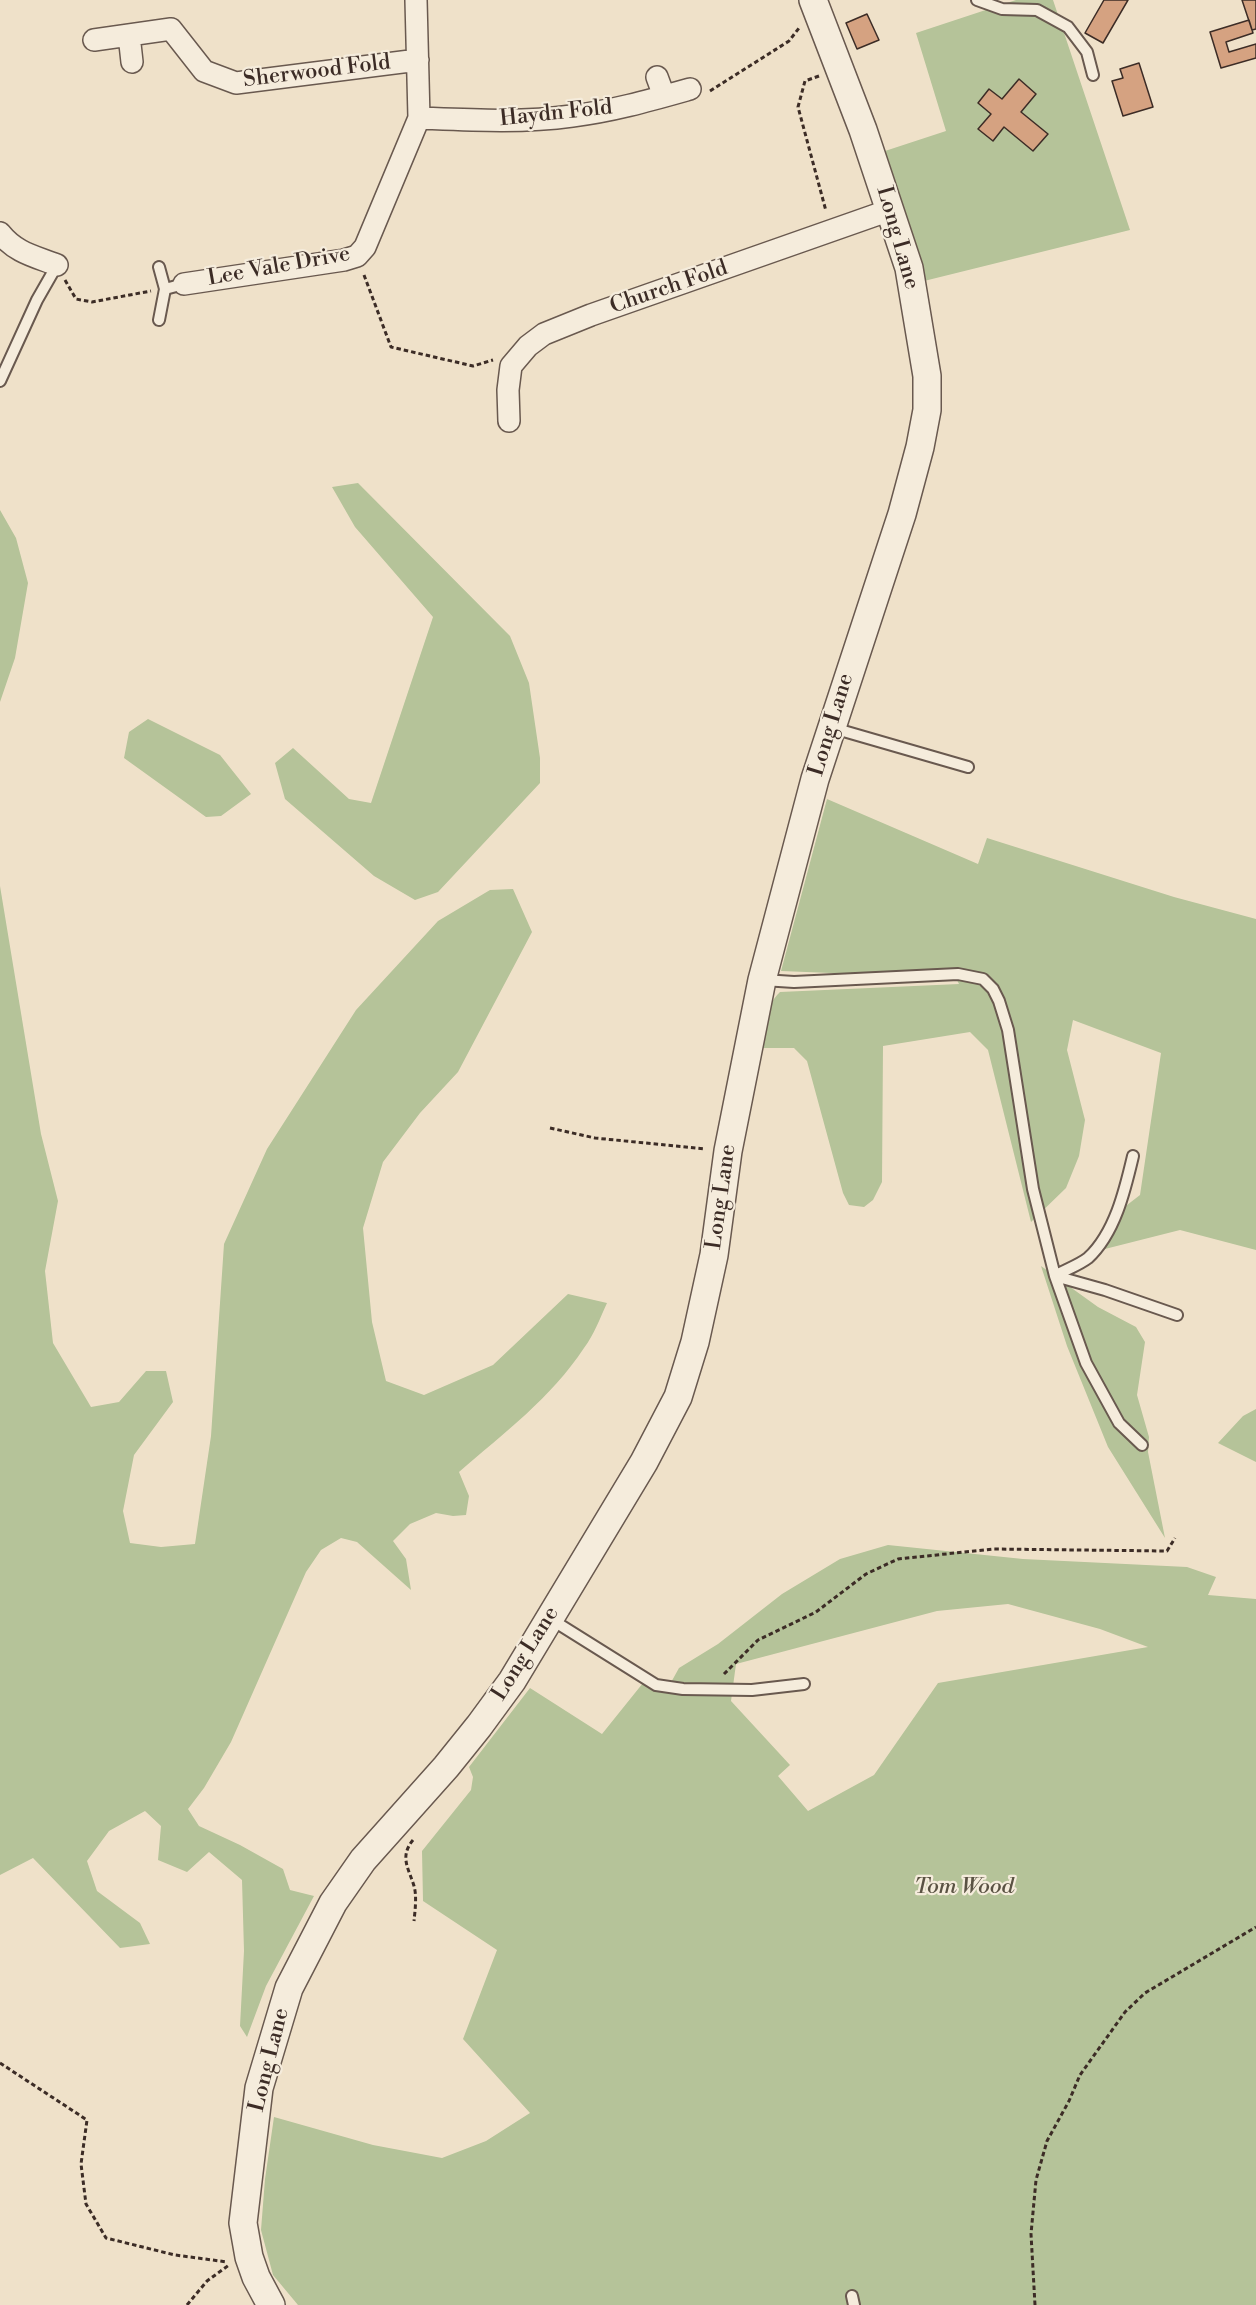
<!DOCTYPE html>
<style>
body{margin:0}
canvas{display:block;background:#efe1c9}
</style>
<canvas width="1256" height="2305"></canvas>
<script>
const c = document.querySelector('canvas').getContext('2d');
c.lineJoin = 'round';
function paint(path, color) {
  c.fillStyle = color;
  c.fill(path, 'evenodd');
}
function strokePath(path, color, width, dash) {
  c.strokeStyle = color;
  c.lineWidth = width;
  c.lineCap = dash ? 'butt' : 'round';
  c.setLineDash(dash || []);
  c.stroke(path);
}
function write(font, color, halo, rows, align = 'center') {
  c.font = font + ' "Libre Bodoni",serif';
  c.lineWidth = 4.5;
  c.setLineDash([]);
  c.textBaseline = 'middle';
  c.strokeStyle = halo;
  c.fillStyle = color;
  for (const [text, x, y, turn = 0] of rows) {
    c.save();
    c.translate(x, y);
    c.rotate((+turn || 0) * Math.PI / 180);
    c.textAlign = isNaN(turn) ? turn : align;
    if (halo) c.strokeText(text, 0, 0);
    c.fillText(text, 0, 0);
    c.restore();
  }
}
paint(new Path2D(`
 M1016,0h37l77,230 -210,52 -35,-131 61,-20 -30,-98z
 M358,483l152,153 19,47 11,75v25l-102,109 -23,8 -41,-24 -89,-77 -10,-36 18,-15 56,51 22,4 62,-186 -78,-90 -23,-40z
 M0,510l16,28 12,45 -13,75 -15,44z
 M148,719l72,36 31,39 -30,22 -15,1 -82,-59 5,-26z
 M827,799l151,65 9,-26 187,59 82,22v331l-76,-20 -83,21 21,-39 22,-17 21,-142 -88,-33 -6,30 18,70 -6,36 -13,32 -35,34 -43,-172 -18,-18 -87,14 -1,136 -9,18 -9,7 -15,-2 -6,-12 -36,-132 -13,-13h-31c-1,-21 2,-41 17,-56l179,-8 -3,-6 -175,-7z
 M0,886l41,248 17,67 -13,70 8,72 38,64 28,-5 27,-31h20l7,31 -39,53 -11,56 7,32 31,4 34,-3 16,-108 13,-192 43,-95 89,-139 82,-89 52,-31 23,-1 19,43 -74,140 -38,41 -37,49 -20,66 9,94 14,59 38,14 69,-30 75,-71 39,9c-7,15 -13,32 -23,45 -33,50 -80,85 -125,124l10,24 -3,19 -13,1 -17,-3 -26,11 -17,17 13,18 5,31 -54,-48 -16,-4 -20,12 -15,22 -75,170 -27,46 -16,21 11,17 41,19 43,24 7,21 24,6 -48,90 -19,51 -7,-11 4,-75 -2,-71 -33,-28 -22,20 -29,-12 3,-34 -16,-15 -36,20 -22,30 10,30 43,32 10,21 -30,4 -87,-90 -33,17z
 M1041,1266l57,41 38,20 9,15 -8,53 12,42 -1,15 17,86 -57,-91 -41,-101z
 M1256,1409v53l-38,-19 25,-27z
 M888,1545l135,14 164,8 29,10 -8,18 48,4v706h-958l-25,-30 -12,-45 4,-51 9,-62 99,28 69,13 44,-17 44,-28 -67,-74 34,-89 -74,-49 -1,-50 49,-61 2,-13 -4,-10 61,-79 72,46 45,-56 22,8 10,-18 39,-24 64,-50 58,-35zM1008,1604l92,25 48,18 -210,36 -64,92 -66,36 -30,-35 12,-11 -59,-64 5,-37 201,-53z`), '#b5c399');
const building = new Path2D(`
 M1104,0h24l-25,43 -18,-10z
 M1242,0h14v29l-4,1z
 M867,14l12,26 -22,9 -11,-26z
 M1249,20l4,13 -27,9 3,10 27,-8v14l-35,10 -11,-36z
 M1139,63l14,44 -30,9 -11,-35 11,-3 -3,-9z
 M1019,79l17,15 -15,18 27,22 -15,17 -29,-24 -11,14 -15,-12 13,-15 -13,-11 11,-14 13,10z`);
paint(building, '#d5a281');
strokePath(building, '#3c2c26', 1.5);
const service = new Path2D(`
 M977,0l25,9 35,1 31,17 19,25 6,23
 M159,267l6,22
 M159,320l6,-31 19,-5
 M0,381l37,-81 20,-35
 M833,728l135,39
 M763,980l31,2 164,-8 25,5 10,10 6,12 9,29 25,159 22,87 50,14 72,25
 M1133,1156c-8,34 -18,77 -45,102 -9,7 -23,12 -33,18l31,87 33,60 23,22
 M549,1618l107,67 27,4 69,1 52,-6
 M852,2296l2,9`);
const minor = new Path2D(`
 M129,35l3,27
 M94,40l77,-11 33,42 32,12 182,-23
 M657,77l7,19
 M419,118c51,2 103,5 153,-2 41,-5 79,-16 118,-27
 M0,233c16,20 34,23 57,32
 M184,284l160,-24 13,-4 8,-9 54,-129 -3,-118
 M509,421l-1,-31 3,-24 17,-20 16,-12 47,-19 299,-105`);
const tertiary = new Path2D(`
 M271,2305l-15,-28 -7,-20 -6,-34 16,-135 30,-100 44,-85 30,-43 83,-93 33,-41 33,-45 132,-219 34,-65 17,-55 19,-87 14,-104 34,-171 53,-201 87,-265 18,-67 7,-37v-34l-18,-108 -46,-138 -50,-130`);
strokePath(service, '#69594f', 14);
strokePath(minor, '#69594f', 24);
strokePath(tertiary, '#69594f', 30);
strokePath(new Path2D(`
 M819,76l-14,5 -7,26 28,104
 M710,91l79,-50 10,-13
 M364,275l27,72 82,19 20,-6
 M65,280l11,19 16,3 59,-11
 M550,1128l45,10 110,11
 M724,1674l34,-34 58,-28 50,-38 32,-15 95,-10 174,2 8,-13
 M413,1840c-14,17 -4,29 1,46 3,10 1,25 0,35
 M0,2063l87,57 -6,44 5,40 20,34 69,17 52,7
 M187,2305l20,-24 22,-16
 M1035,2305l-4,-71 5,-54 11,-39 22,-40 11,-26 45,-63 20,-19 111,-66`), '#3c2c26', 3, [4.5, 3]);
strokePath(service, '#f5ecdc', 10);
strokePath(minor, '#f5ecdc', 21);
strokePath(tertiary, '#f5ecdc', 27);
write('22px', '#3c2c26', '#f5ecdc', [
 ["Sherwood Fold",317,72,-7],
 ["Haydn Fold",556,114,-6],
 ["Long Lane",897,238,74],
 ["Lee Vale Drive",279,267,-10],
 ["Church Fold",669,288,-19],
 ["Long Lane",832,725,-73],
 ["Long Lane",722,1197,-82],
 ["Long Lane",526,1654,-58],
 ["Long Lane",270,2060,-76]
]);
write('italic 22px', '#5a5243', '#f5ecdc', [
 ["Tom Wood",964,1888]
]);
</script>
